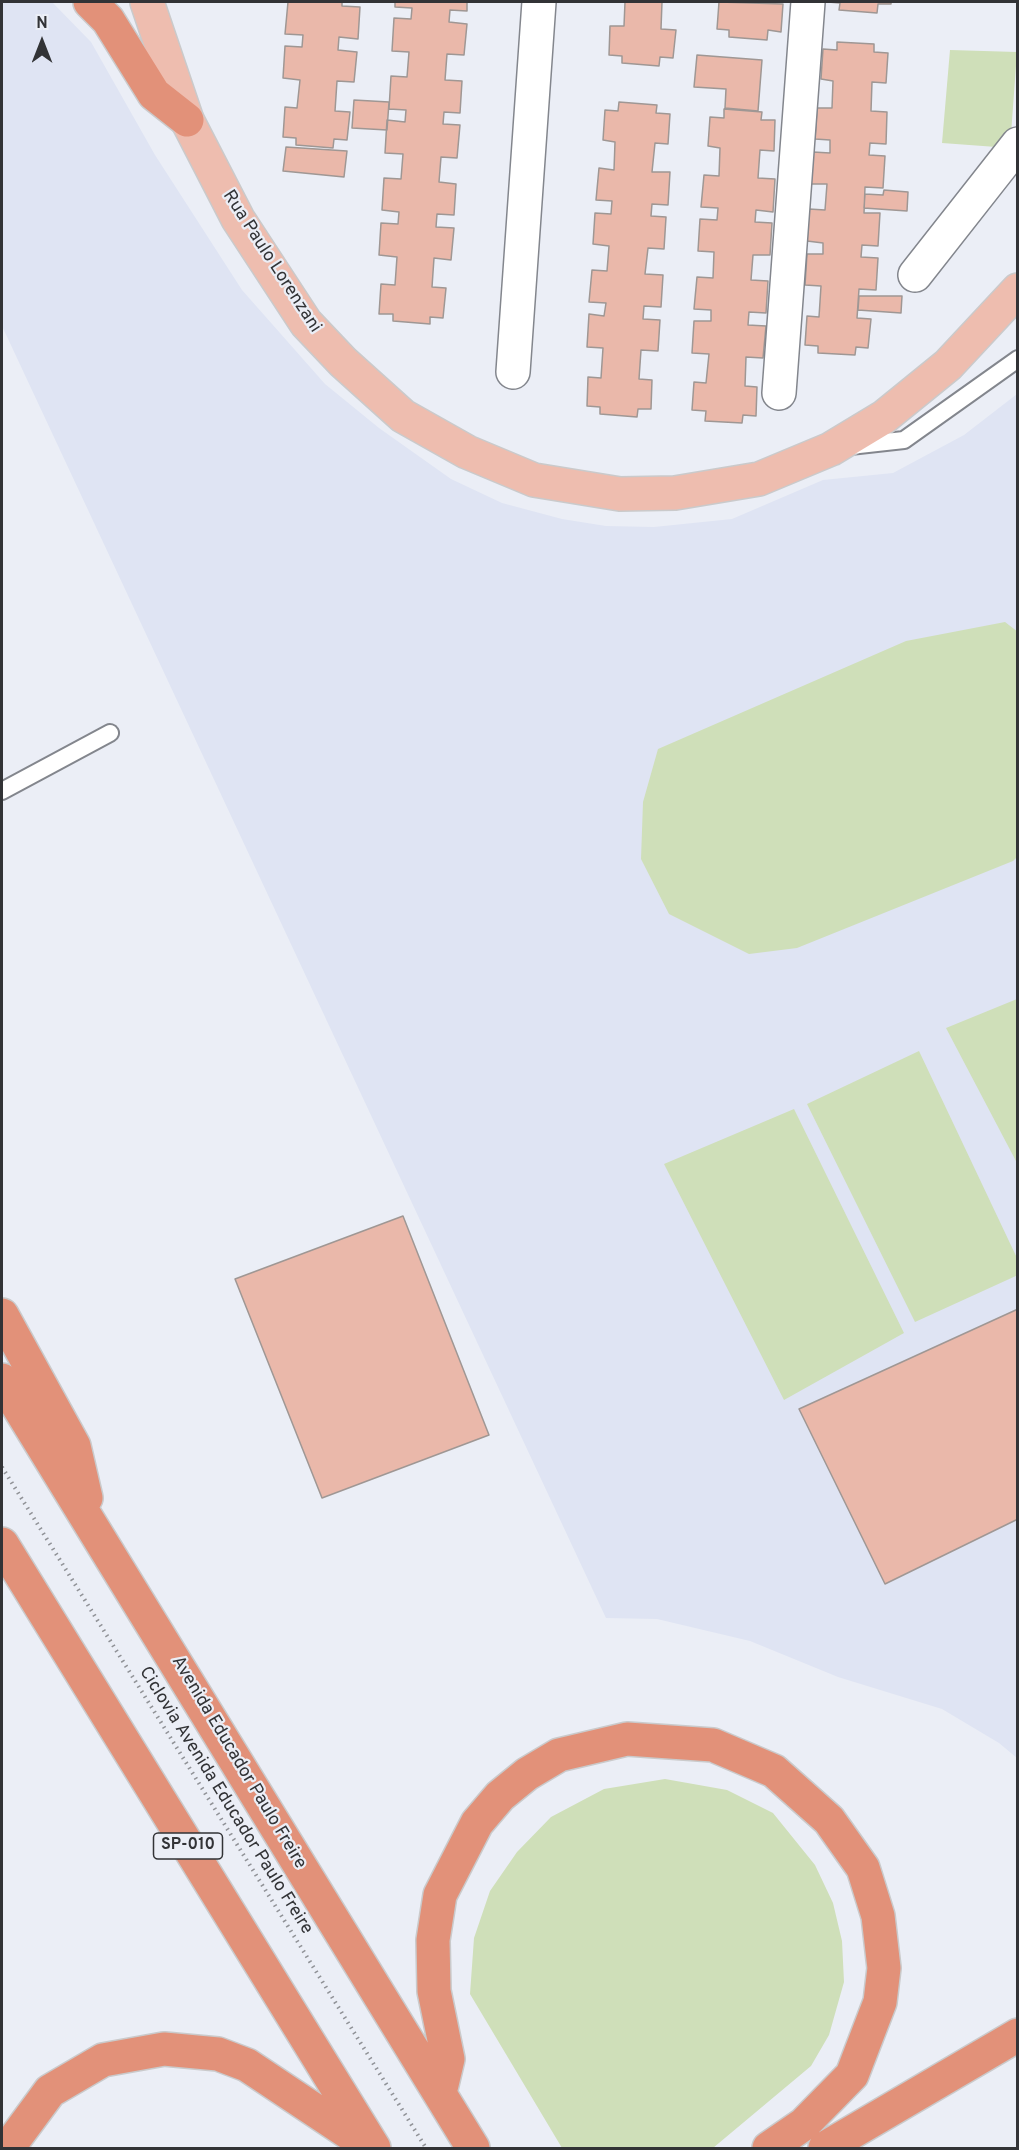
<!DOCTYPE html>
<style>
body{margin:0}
#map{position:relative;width:1019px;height:2150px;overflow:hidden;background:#ebeef6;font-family:Overpass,sans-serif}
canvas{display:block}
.frame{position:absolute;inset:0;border:3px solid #323336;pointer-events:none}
.north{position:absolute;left:12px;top:12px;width:60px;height:60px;-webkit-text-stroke:4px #ebeef6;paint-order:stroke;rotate:0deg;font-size:16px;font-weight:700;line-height:24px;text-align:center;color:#323336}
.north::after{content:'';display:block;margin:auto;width:21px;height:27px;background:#323336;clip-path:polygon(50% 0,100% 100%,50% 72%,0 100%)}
</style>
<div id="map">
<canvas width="1019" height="2150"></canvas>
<div class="frame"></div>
<div class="north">N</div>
</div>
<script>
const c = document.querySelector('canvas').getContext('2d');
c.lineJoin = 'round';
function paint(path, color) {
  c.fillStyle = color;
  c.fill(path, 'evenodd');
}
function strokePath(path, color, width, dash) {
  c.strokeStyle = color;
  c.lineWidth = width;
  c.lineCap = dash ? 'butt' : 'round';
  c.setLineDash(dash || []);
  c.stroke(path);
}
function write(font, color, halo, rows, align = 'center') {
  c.font = font + ' Overpass,sans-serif';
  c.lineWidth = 4.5;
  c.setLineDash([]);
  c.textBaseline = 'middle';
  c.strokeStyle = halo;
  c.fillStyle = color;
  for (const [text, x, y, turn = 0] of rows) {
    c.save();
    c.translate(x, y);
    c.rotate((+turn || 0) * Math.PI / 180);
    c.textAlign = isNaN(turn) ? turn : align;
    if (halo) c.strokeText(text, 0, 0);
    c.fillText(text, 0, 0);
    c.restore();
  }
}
paint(new Path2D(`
 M2,2h50l39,40 64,113 87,135 83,94 54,44 72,51 51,24 60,16 44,7 48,1 78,-8 91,-39 70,-7 71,-38 53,-41v1364l-18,-15 -57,-34 -104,-32 -88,-36 -93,-22 -51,-1 -604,-1292z`), '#dfe4f3');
paint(new Path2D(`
 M950,50l67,2 -7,96 -68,-5z
 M1005,622l13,10v224l-5,5 -216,87 -48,6 -80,-40 -28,-55 2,-57 15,-53 248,-108z
 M1017,999v164l-71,-135z
 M919,1051l98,207 1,17 -103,47 -108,-218z
 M794,1109l110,224 -120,67 -120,-236z
 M665,1779l62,11 46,23 42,52 18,38 9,38 2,41 -15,53 -18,31 -98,82h-151l-92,-154 4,-56 16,-47 27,-39 34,-35 53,-28z`), '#cfdfb9');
const building = new Path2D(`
 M288,2h54v4l18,1 -2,32 -19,-2 -1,13 19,2 -3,30 -17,-1 -2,30 15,1 -3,28 -13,-1 -1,9 -37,-3v-7l-13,-1 2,-30 12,1 3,-28 -17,-2 2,-32 17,1 1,-12 -18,-1z
 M395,2h72v9l-17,-1 -1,12 18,2 -3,31 -17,-1 -2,26 17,1 -2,32 -16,-1 -1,12 17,1 -3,33 -16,-1 -2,25 17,2 -2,31 -17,-1 -1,13 18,1 -3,32 -17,-2 -2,29 14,1 -3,30 -13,-1v7l-37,-3v-7h-14l2,-30 14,1 2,-28 -18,-2 2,-32 17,1 1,-12 -17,-2 2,-32 17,1 2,-25 -18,-1 2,-33 18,2 1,-12 -17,-1 2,-33 16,1 2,-25 -17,-1 2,-33 17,1 1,-11 -17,-1z
 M625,2h37l-1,27 15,1 -3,28 -13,-1 -1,9 -37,-3v-7l-13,-1 1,-29h14z
 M719,2l64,2 -2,28 -13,-2 -1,10 -38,-3v-7l-12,-1z
 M828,2h63v2h-13l-1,9 -38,-3 1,-7z
 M837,42l37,2v8l14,1 -2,30 -14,-1 -1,29 16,1 -1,32 -16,-1 -1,12 16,1 -2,32 -18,-1 -1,26h16l-2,33 -16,-1 -1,12 17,1 -2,32 -17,-1 -2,29 14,1 -3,29 -12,-1 -1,8 -37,-2v-7l-13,-1 2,-29 12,1 2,-31 -16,-1 2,-31h16v-11l-16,-2 2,-32 16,1 2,-26h-16l2,-32 17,1v-13l-15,-1 2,-31h15l1,-27 -12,-2 2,-30 14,1z
 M697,55l65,5 -4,51 -33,-3 1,-19 -32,-2z
 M354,100l35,2 -2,28 -35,-2z
 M619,102l38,3 -1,8 14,1 -2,30 -13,-1 -3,29h18l-2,33 -16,-1 -1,12 15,1 -2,32 -16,-1 -3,26 18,1 -2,32 -17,-1 -1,13 17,1 -2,31 -17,-1 -2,29 13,1 -1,29h-13l-1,8 -37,-3v-7l-13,-1 1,-29 13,1 2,-30 -16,-1 2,-33 15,2 2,-13 -17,-1 3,-32 15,1 2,-25 -16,-2 2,-31 16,1 1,-13 -16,-1 3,-32 15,2 1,-28 -12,-2 2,-30 13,1z
 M724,109l38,3 -1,8h14l-1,31 -14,-1 -2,28 17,1 -2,33 -17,-2 -1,12 17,1 -2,32h-17l-2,25 17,1 -2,32 -17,-1 -1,13 18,1 -3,32 -17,-1 -1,29 12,1 -1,29 -13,-1 -1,8 -37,-2 1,-10 -14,-1 2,-28 12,1 3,-29 -17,-1 2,-32h17v-11l-17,-1 3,-32 16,1 1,-26 -16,-1 2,-32 17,1 1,-12 -17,-1 3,-32 15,1 1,-28 -12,-2 2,-29 14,1z
 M286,147l61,4 -3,26 -61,-6z
 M884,190l24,2 -1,19 -43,-3 1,-14 18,1z
 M859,296h43l-1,17 -43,-3z
 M403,1216l86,219 -167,63 -87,-219z
 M1018,1309v210l-133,65 -86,-175z`);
paint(building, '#eab8aa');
strokePath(building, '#9f9794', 1.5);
const lane = new Path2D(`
 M850,446l54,-6 114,-81
 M2,791l108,-58`);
const street = new Path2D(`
 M915,275l103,-131
 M513,372l26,-370
 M779,393l29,-391`);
const primary = new Path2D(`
 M147,2l40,118 51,99 68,104 37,39 60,54 64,36 67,28 86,14 55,-1 84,-14 72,-30 53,-32 64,-52 70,-75`);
const highway = new Path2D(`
 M90,2l18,18 46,74 33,26
 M2,1315l72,131 12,52
 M2,1380l471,768
 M2,1544l372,604
 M440,2093l8,-34 -14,-68 -1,-51 7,-45 37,-72 23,-27 27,-22 32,-19 68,-16 86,6 61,26 55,49 34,48 15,48 6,52 -4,34 -28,73 -48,49 -35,24
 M8,2148l42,-57 53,-31 61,-11 54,5 29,11 120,80
 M825,2148l193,-113`);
strokePath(lane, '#83868d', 20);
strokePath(street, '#83868d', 36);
strokePath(primary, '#cacacb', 36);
strokePath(highway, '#cacacb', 36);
strokePath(new Path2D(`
 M2,1467l424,681`), '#909297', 4, [1.5, 4.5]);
strokePath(lane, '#fff', 16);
strokePath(street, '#fff', 33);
strokePath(primary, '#eebdaf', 33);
strokePath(highway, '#e29179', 33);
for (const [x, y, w] of [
 [188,1846,69]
]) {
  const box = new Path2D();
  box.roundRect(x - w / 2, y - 13, w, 26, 4.5);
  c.fillStyle = '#ebeef6';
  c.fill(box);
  strokePath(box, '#323336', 1.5);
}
write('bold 16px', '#323336', null, [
 ["SP-010",188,1846]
]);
write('18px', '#323336', '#ebeef6', [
 ["Rua Paulo Lorenzani",271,262,57],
 ["Avenida Educador Paulo Freire",238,1763,59],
 ["Ciclovia Avenida Educador Paulo Freire",225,1801,58]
]);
</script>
